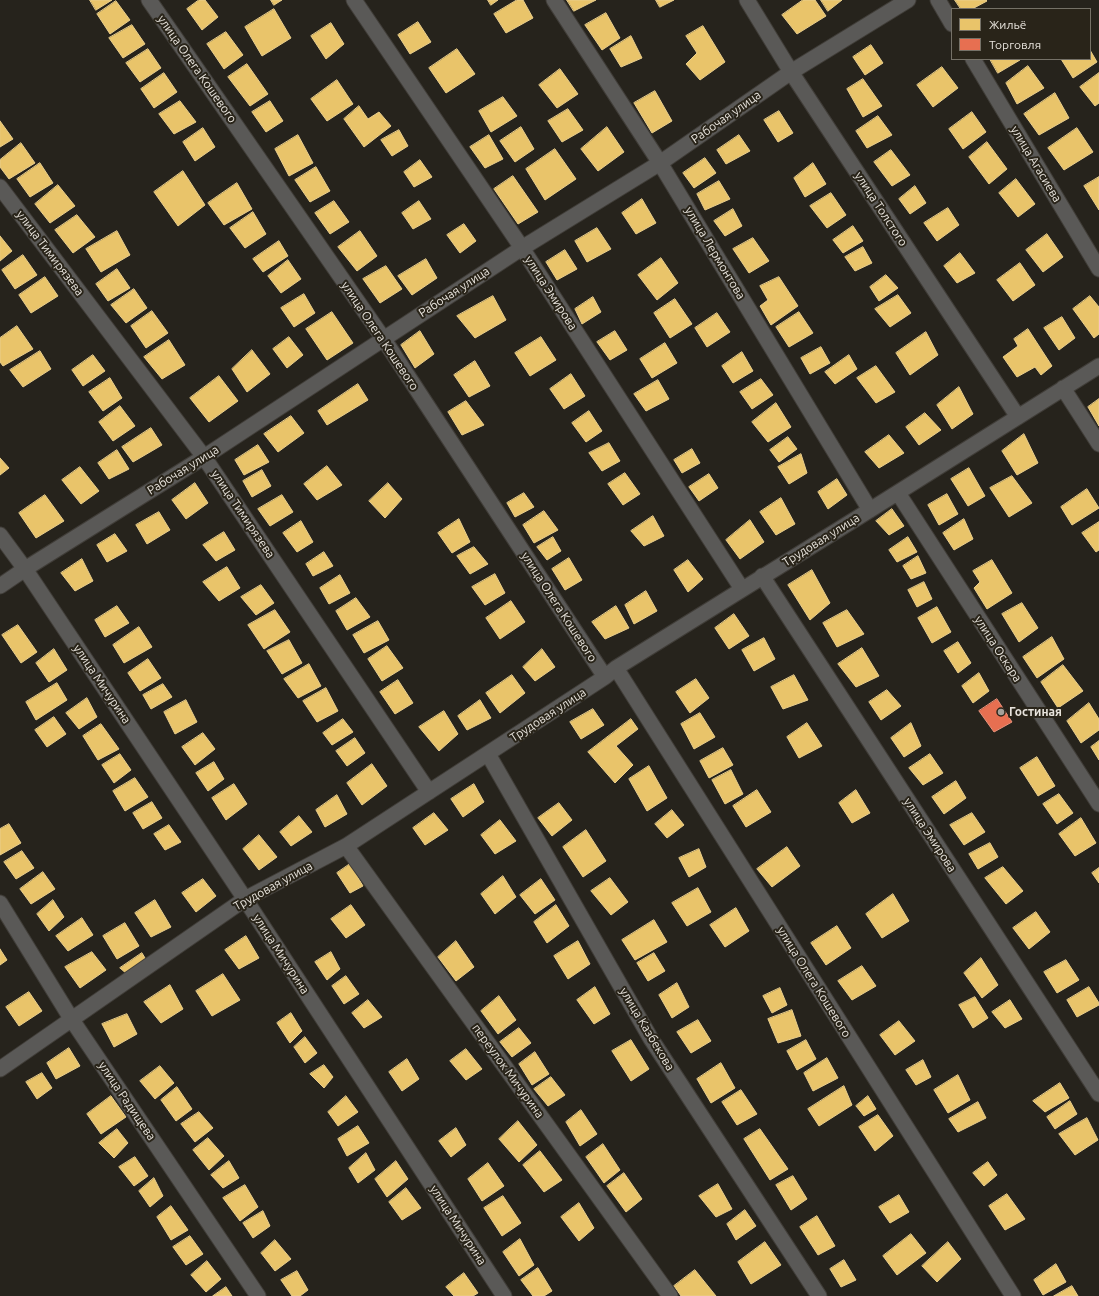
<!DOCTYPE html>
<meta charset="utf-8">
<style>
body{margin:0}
#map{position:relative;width:1099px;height:1296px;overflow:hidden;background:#26231c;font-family:Ubuntu,sans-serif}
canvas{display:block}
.legend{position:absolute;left:951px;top:8px;width:140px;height:52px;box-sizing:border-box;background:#292419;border:1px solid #757167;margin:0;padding:5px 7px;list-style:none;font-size:12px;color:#e8e4dd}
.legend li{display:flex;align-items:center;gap:8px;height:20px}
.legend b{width:20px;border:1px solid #757167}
</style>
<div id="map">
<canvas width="1099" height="1296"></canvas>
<ul class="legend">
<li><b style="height:11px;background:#e9c46a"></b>Жильё</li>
<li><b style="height:11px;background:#e76f51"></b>Торговля</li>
</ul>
</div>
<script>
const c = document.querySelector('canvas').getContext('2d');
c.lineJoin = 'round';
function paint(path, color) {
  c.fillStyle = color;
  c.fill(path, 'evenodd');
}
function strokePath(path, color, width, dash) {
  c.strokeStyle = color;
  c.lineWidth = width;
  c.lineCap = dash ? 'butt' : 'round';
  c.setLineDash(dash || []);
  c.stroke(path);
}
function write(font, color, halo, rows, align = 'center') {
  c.font = font + ' Ubuntu,sans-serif';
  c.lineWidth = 4;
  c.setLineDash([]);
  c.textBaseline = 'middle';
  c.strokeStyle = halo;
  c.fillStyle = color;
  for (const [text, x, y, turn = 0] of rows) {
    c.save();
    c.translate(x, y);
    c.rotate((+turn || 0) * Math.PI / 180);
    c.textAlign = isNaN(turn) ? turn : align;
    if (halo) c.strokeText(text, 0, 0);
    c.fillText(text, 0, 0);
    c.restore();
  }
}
const homes = new Path2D(`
 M90,0h22l-16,10z
 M199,0h6l13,17 -16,13 -15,-21z
 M271,0h11l-8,5z
 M488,0h10l-7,5z
 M517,0h6l10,18 -27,15 -12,-19z
 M567,0h29l-22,11z
 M656,0h18l-14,7z
 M803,0h12l11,16 -29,18 -15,-19z
 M821,0h21l-14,11z
 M955,0h31l1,1 -15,8h-11z
 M116,1l14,19 -20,14 -13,-20z
 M274,9l17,29 -29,18 -17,-29z
 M606,13l14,25 -18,12 -17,-25z
 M418,22l13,20 -21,12 -12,-19z
 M331,23l13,21 -18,15 -15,-23z
 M132,25l13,19 -22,14 -14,-20z
 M703,26l22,36 -25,18 -14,-16 11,-11 -11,-17z
 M226,32l17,23 -19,14 -17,-25z
 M631,36l11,22 -21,9 -11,-18z
 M871,45l12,18 -18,12 -12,-18z
 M148,49l13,19 -21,14 -14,-19z
 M457,49l18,25 -29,19 -17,-25z
 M1090,50l7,12 -24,16 -12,-19h29z
 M990,59h29l1,1 -22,13z
 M247,64l21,30 -18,12 -22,-29z
 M1028,66l16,22 -27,16 -11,-21z
 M942,67l16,21 -25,19 -16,-22z
 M560,69l18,25 -21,14 -18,-23z
 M164,73l13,19 -23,16 -13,-19z
 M1099,73v30l-4,3 -15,-19z
 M863,79l19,27 -19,11 -16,-28z
 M337,80l16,24 -26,17 -16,-22z
 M655,91l17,30 -20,12 -18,-30z
 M1055,93l14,25 -30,17 -15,-21z
 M503,97l14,19 -26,16 -12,-21z
 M180,101l16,21 -22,12 -15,-20z
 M270,101l13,20 -17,11 -14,-20z
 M359,106l9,13 11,-7 12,14 -27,21 -20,-28z
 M568,109l15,21 -21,12 -14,-21z
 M779,111l14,22 -15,9 -14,-22z
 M972,112l14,20 -23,17 -14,-20z
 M878,116l14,19 -25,13 -11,-17z
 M0,121l13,18 -13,8z
 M521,127l13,22 -19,13 -15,-21z
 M607,127l17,25 -26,19 -17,-22z
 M203,128l12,19 -20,14 -12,-19z
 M1077,128l16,24 -29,18 -16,-22z
 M399,130l9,16 -16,10 -11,-16z
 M298,135l15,28 -24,13 -14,-27z
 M489,135l14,24 -18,9 -15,-21z
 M739,135l11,16 -24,13 -9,-14z
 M987,142l20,27 -18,15 -20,-27z
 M21,143l14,20 -26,16 -9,-12v-7z
 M555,149l21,30 -31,21 -19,-31z
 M891,150l19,25 -18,11 -18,-24z
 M705,158l11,15 -22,15 -11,-15z
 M420,160l12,17 -18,10 -10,-15z
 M40,163l13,20 -23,14 -13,-18z
 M813,163l13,21 -21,13 -11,-19z
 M316,167l14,24 -20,11 -15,-22z
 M183,171l22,34 -27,21 -24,-34z
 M513,176l25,36 -20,12 -24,-35z
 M1099,177v33l-15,-24z
 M1016,179l19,25 -17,13 -19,-24z
 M719,181l11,18 -25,11 -8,-16z
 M237,183l15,26 -28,16 -16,-22z
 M58,185l17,21 -25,17 -15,-19z
 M915,186l11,17 -16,11 -11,-15z
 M831,193l15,22 -19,13 -17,-22z
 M642,199l14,24 -20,11 -14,-21z
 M334,201l15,21 -19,12 -15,-21z
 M419,201l12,18 -18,10 -11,-16z
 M948,208l11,17 -22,16 -13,-18z
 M733,209l9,17 -17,10 -11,-15z
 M253,212l13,22 -21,14 -15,-20z
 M77,215l18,22 -22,16 -18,-23z
 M464,224l12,17 -16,12 -13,-18z
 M853,226l10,15 -20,12 -10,-13z
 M597,228l14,21 -24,13 -12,-21z
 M117,231l13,24 -29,17 -15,-23z
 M360,231l17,25 -20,15 -19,-24z
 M1047,234l16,23 -20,15 -17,-22z
 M0,236l12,15 -12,10z
 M753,238l16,23 -20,12 -16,-24z
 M279,241l9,15 -25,16 -10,-13z
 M863,247l9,16 -17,8 -10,-14z
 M565,250l12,19 -20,11 -11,-18z
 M960,253l15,20 -18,10 -13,-17z
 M23,255l14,20 -22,14 -13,-19z
 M661,258l17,25 -21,17 -19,-25z
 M426,259l11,19 -25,17 -14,-19z
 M288,260l13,19 -20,14 -13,-17z
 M1020,263l15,22 -22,16 -16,-21z
 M386,266l16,23 -22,14 -17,-24z
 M117,269l13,19 -22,13 -12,-17z
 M886,275l12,13 -19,13 -9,-14z
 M45,277l13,19 -27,17 -12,-18z
 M779,277l19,29 -27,19 -11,-19 8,-6 -8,-14z
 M134,289l13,19 -21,15 -15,-18z
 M304,294l11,19 -21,14 -13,-19z
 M898,295l13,18 -21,14 -15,-18z
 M493,296l13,24 -31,18 -18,-22z
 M1090,296l9,11v27l-5,4 -21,-29z
 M593,297l8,15 -19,12 -7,-15z
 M675,299l17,25 -22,14 -16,-25z
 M152,311l16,22 -22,15 -15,-22z
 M332,312l21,31 -26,17 -21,-31z
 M799,312l14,21 -24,14 -13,-20z
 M717,313l13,19 -23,15 -12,-19z
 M1062,317l13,21 -16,12 -15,-22z
 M17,326l16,23 -30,17 -3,-4v-24z
 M1028,329l24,37 -11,9 -6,-8 -18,10 -14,-20 15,-11 -4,-7z
 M420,331l14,23 -19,14 -14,-23z
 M615,331l12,19 -17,10 -13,-18z
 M926,332l12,23 -28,20 -14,-22z
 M289,337l14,18 -16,13 -14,-19z
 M541,337l15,23 -26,16 -15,-23z
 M169,340l16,25 -23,14 -18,-22z
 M665,343l12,20 -25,15 -12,-19z
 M821,347l9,16 -20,11 -9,-16z
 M252,350l18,24 -23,18 -15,-23z
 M40,351l11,18 -28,18 -13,-17z
 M742,352l11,19 -20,12 -11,-17z
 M93,355l12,16 -22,15 -11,-16z
 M849,355l8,14 -22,15 -10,-12z
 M475,361l15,25 -21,11 -15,-22z
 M876,366l19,26 -19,11 -19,-25z
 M571,374l14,22 -21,13 -14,-20z
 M219,376l19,25 -29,21 -19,-24z
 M110,378l12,20 -19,13 -14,-19z
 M761,379l12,16 -21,14 -12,-17z
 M658,380l11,19 -23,12 -12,-17z
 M358,384l10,16 -41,25 -9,-14z
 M959,387l14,27 -21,15 -15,-24z
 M1099,399v27l-11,-19z
 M466,401l18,24 -22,10 -14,-23z
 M776,403l15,24 -23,15 -16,-20z
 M120,406l15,20 -22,15 -14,-19z
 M589,411l13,20 -16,11 -14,-19z
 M925,413l16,17 -22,15 -13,-18z
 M291,416l13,17 -26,19 -14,-18z
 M151,428l11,17 -29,17 -11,-15z
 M1024,434l14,29 -21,12 -15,-24z
 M889,435l15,18 -25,15 -14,-16z
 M788,437l9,12 -18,13 -9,-12z
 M609,443l11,18 -18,10 -13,-18z
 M258,445l11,17 -25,13 -9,-15z
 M692,449l8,14 -18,10 -8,-13z
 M117,450l12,19 -20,10 -11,-16z
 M801,454l6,19 -18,11 -11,-17z
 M0,458l9,10 -9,7z
 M327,466l15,19 -25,15 -13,-16z
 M80,467l19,24 -18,13 -19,-24z
 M969,468l16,28 -17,10 -17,-27z
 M262,470l9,16 -19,11 -9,-16z
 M625,473l15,21 -17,11 -15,-21z
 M709,474l9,14 -19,13 -10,-14z
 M1012,476l20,27 -23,14 -19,-29z
 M837,479l10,16 -19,14 -10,-17z
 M195,483l13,20 -22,16 -14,-19z
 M388,483l14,16 -17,19 -16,-17z
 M1087,489l12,19 -27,17 -11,-18z
 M524,493l10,14 -19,10 -8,-14z
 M947,494l11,20 -19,11 -11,-20z
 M45,495l19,26 -28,17 -17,-25z
 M282,495l11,17 -23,14 -12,-17z
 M781,498l14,26 -19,11 -16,-23z
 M892,509l12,17 -15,9 -13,-14z
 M544,511l14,19 -24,13 -11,-18z
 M159,512l11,18 -23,14 -11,-19z
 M653,516l11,20 -20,10 -13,-15z
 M459,519l11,23 -18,11 -14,-20z
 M964,519l9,20 -19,11 -11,-17z
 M750,520l14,22 -24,17 -14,-19z
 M301,521l12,21 -16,10 -14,-19z
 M1099,522v28l-3,2 -14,-19z
 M224,532l11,18 -19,11 -13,-16z
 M115,534l12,17 -20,11 -10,-17z
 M553,537l8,14 -14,9 -10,-13z
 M908,537l9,15 -20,10 -8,-12z
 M474,547l14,17 -18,10 -13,-18z
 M324,552l9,14 -20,10 -7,-12z
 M918,556l8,17 -15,6 -8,-13z
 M569,558l13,22 -17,10 -13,-21z
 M82,559l11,22 -18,10 -14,-18z
 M688,560l15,19 -15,13 -14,-22z
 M992,560l20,33 -25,16 -13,-21 6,-6 -7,-11z
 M227,567l13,21 -21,13 -16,-19z
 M812,570l18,33 -20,17 -22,-35z
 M495,574l10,19 -20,12 -13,-18z
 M340,575l10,18 -21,11 -9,-16z
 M924,582l8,17 -15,8 -9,-17z
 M261,585l13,18 -18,12 -15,-18z
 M646,591l11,20 -23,13 -9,-19z
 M356,598l14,19 -23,13 -11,-19z
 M511,601l14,21 -25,17 -14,-21z
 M1022,603l16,25 -19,14 -17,-28z
 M117,606l12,17 -24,14 -10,-17z
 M616,606l13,22 -24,11 -13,-17z
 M937,607l14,25 -19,11 -14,-25z
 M275,610l15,22 -26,17 -16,-24z
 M847,610l17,24 -27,13 -14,-24z
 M734,614l15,22 -20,13 -14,-21z
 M378,621l11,19 -25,13 -11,-18z
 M18,625l19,27 -16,11 -19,-28z
 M139,627l13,20 -28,16 -11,-18z
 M1052,637l12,22 -27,19 -14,-21z
 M764,638l11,21 -21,12 -12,-21z
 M289,640l13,23 -20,11 -15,-23z
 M958,642l13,21 -13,10 -14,-22z
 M387,646l16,22 -21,13 -14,-22z
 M862,648l17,28 -23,11 -18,-23z
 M54,649l13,21 -18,12 -13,-19z
 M542,649l13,18 -20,14 -12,-14z
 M148,659l13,19 -21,13 -12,-18z
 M309,664l12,22 -23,12 -14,-19z
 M1063,665l20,26 -25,17 -17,-26z
 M979,673l10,18 -16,12 -11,-17z
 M512,675l13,18 -25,20 -14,-20z
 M794,675l14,25 -25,9 -12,-22z
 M696,679l13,19 -19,15 -14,-21z
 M398,680l15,23 -18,11 -15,-22z
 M57,683l10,17 -31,20 -10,-18z
 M163,684l9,13 -21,12 -8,-14z
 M326,688l12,23 -21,11 -14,-21z
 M887,690l14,16 -20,14 -12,-18z
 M87,698l10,19 -18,12 -13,-16z
 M186,700l11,22 -22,12 -11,-22z
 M480,700l11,18 -24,12 -9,-14z
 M1089,703l10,16v11l-18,13 -14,-22z
 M593,709l11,16 -23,14 -11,-17z
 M444,711l14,23 -19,17 -20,-24z
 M700,713l15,24 -21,12 -13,-25z
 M54,717l12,17 -19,13 -12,-17z
 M343,719l10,13 -21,13 -9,-12z
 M631,719l7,10 -22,17 17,19 -18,18 -27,-31z
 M807,723l15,23 -23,12 -12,-21z
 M911,723l10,23 -17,11 -13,-19z
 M101,724l18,25 -21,11 -15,-24z
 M203,733l12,16 -20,16 -13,-18z
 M355,738l10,15 -18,13 -11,-15z
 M1099,741v19l-8,-13z
 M723,748l10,17 -24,13 -9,-17z
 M120,754l11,16 -17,13 -12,-18z
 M930,754l13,19 -20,12 -14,-17z
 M1037,757l18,29 -17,10 -18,-28z
 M214,762l10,17 -16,12 -12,-18z
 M372,764l15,22 -25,19 -15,-22z
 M649,766l18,32 -20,13 -18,-32z
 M731,770l12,24 -18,10 -13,-24z
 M135,778l13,19 -23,14 -12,-20z
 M956,781l10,17 -22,16 -12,-17z
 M234,784l13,20 -21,16 -14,-22z
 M474,784l10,18 -21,15 -12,-18z
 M757,790l14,22 -25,15 -13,-21z
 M856,790l14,23 -18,10 -13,-20z
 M1059,794l14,19 -16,11 -14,-20z
 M337,795l10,19 -22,13 -9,-17z
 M152,802l10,16 -19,11 -10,-16z
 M559,803l13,17 -20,16 -14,-18z
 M672,810l12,15 -17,13 -12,-14z
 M434,813l14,17 -23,15 -12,-17z
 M972,813l13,19 -21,13 -14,-20z
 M299,816l13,16 -21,14 -11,-14z
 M1081,818l15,25 -21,13 -16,-22z
 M500,820l16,21 -21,13 -14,-19z
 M9,824l12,19 -21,12v-26z
 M169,825l12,17 -16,8 -11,-16z
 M586,830l20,31 -23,16 -20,-30z
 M259,835l18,22 -18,13 -16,-21z
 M990,843l8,14 -20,12 -9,-15z
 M787,847l13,19 -28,21 -15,-18z
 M699,849l7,18 -17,10 -10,-19z
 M22,851l12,17 -18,11 -12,-17z
 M350,864l13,22 -13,7 -13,-20z
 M1003,867l20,24 -17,13 -21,-26z
 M1099,868v15l-7,-10z
 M43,872l12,17 -24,15 -11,-15z
 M503,876l13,21 -21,17 -14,-20z
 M610,878l18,24 -17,13 -20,-24z
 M203,879l13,17 -20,16 -14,-19z
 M541,879l14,21 -20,14 -15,-19z
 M698,888l13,24 -24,14 -15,-23z
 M893,894l16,27 -27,17 -16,-24z
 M53,900l11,17 -15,14 -12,-17z
 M155,900l16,27 -20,10 -16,-24z
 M351,905l14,20 -19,13 -15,-19z
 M556,905l13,21 -22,17 -13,-21z
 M736,908l13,23 -24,16 -15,-22z
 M1036,912l14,20 -21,17 -16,-21z
 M82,918l11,17 -25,16 -12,-15z
 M654,920l13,22 -32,18 -13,-20z
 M125,923l14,23 -22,13 -14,-23z
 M837,926l14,22 -25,17 -15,-22z
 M246,936l13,22 -20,11 -14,-19z
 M456,941l18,26 -18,14 -18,-24z
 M578,941l12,23 -22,15 -14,-23z
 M0,949l7,11 -7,5z
 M92,952l14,18 -26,18 -15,-21z
 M331,952l9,17 -13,11 -12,-18z
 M142,953l6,10 -20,12 -8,-7z
 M654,953l11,18 -17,10 -11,-18z
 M981,958l17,27 -16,13 -18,-25z
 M1066,960l13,20 -22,13 -13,-21z
 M862,966l14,20 -24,14 -14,-19z
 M223,974l17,26 -28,16 -16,-25z
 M346,976l13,18 -15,10 -12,-18z
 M677,983l12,24 -17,11 -13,-23z
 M170,985l13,24 -22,14 -17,-21z
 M595,987l15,27 -16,10 -17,-24z
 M1089,987l10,16v2l-22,12 -10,-17z
 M780,988l7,17 -15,8 -9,-17z
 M29,992l13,19 -23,15 -13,-19z
 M499,996l17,24 -18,14 -17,-23z
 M975,997l13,21 -15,10 -14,-23z
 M368,1000l14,17 -18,11 -12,-15z
 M1010,1000l12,19 -17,9 -13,-16z
 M792,1010l9,26 -23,7 -10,-24z
 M291,1013l11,18 -12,12 -13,-20z
 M127,1014l10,20 -23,13 -12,-23z
 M698,1020l13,21 -20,12 -14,-21z
 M899,1021l16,20 -20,14 -15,-20z
 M519,1028l12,15 -19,14 -12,-15z
 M305,1037l12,16 -12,10 -11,-16z
 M631,1040l18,29 -18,12 -19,-30z
 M806,1040l10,19 -19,11 -10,-19z
 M69,1048l11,18 -24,13 -9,-16z
 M466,1049l16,20 -16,11 -16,-19z
 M535,1052l14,22 -17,11 -13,-21z
 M827,1058l11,20 -25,13 -9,-18z
 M407,1059l12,20 -17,12 -13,-19z
 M923,1060l8,17 -15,8 -10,-15z
 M721,1063l14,25 -24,15 -14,-24z
 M324,1065l9,12 -9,11 -14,-14z
 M160,1066l14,17 -19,16 -15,-18z
 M42,1073l10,15 -15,11 -11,-17z
 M958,1075l12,25 -22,13 -14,-23z
 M551,1077l14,18 -17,11 -14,-17z
 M1060,1083l9,15 -24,14 -12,-11z
 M844,1086l8,19 -33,21 -11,-17z
 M177,1087l15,22 -16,12 -15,-21z
 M741,1090l16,24 -20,11 -15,-23z
 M111,1096l15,21 -25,17 -14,-20z
 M346,1096l12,16 -20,14 -10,-14z
 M868,1096l8,13 -12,7 -8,-10z
 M1070,1101l7,13 -22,15 -8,-12z
 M978,1102l8,16 -28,14 -9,-13z
 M581,1110l16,24 -17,12 -14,-24z
 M199,1112l14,16 -18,14 -14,-18z
 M878,1115l15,21 -18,15 -16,-24z
 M1087,1118l11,22 -23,15 -16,-21z
 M518,1121l19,24 -18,17 -20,-23z
 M358,1126l11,17 -22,13 -9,-17z
 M456,1128l10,17 -15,12 -12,-16z
 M117,1129l11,14 -14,15 -15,-15z
 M760,1129l28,40 -18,11 -26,-41z
 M208,1138l16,18 -15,14 -16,-20z
 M603,1144l17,26 -16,13 -18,-26z
 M540,1151l22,29 -18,12 -21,-27z
 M366,1153l9,17 -17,13 -9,-15z
 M135,1157l13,19 -14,10 -15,-19z
 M229,1161l10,17 -16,10 -12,-13z
 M396,1161l12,18 -21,18 -12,-18z
 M988,1162l9,13 -13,11 -11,-13z
 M488,1163l16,23 -22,15 -14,-22z
 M624,1173l18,26 -16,13 -19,-26z
 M793,1176l14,23 -16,11 -15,-25z
 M154,1178l9,18 -13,11 -11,-16z
 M718,1184l14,25 -16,8 -17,-21z
 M245,1185l13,22 -18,14 -17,-23z
 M406,1188l15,20 -19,12 -13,-18z
 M1007,1194l18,25 -20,11 -16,-24z
 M899,1195l10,17 -19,11 -11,-16z
 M503,1196l18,27 -19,13 -18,-28z
 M579,1203l15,25 -15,13 -18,-24z
 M171,1206l17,24 -17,10 -14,-23z
 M745,1210l11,16 -20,14 -9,-16z
 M263,1211l7,15 -17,12 -10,-15z
 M817,1216l18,30 -17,9 -18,-28z
 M911,1234l15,19 -29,22 -14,-19z
 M190,1236l13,18 -17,11 -13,-18z
 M520,1239l14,26 -15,11 -16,-24z
 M275,1240l16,19 -16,12 -14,-18z
 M765,1242l16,23 -30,19 -13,-22z
 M948,1242l13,17 -24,23 -15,-16z
 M844,1260l12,20 -15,7 -11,-18z
 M207,1261l14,18 -15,13 -15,-17z
 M1056,1264l10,18 -23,13 -9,-15z
 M538,1268l14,23 -8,5h-11l-12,-16z
 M695,1270l21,26h-35l-7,-10z
 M297,1271l11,19 -8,6h-8l-11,-16z
 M464,1273l14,20 -5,3h-19l-8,-9z
 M1072,1286l6,10h-24z
 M226,1287l6,9h-19z`);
paint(homes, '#e9c46a');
strokePath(homes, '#e9ce8c', 1);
const shops = new Path2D(`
 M997,699l15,23 -18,10 -15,-21z`);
paint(shops, '#e76f51');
strokePath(shops, '#e7927b', 1);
const minor = new Path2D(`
 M149,0l234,338 222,339
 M354,0l168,248 220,341
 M554,0l106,163 210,347
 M747,0l44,72 227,345
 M938,0l14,24
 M973,59l126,210
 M0,187l204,270 225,335
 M1063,388l36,56
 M898,493l201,311
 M0,535l25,34 220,330 259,397
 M762,576l337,518
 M0,586l25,-17 179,-112 318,-209 138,-85 131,-91 117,-72
 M616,668l397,628
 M488,754l163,285 168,257
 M346,846l324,450
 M0,903l72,117 186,276
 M0,1069l245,-170 101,-53 259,-169 11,-9 254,-158 229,-144`);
strokePath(minor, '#403d38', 17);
strokePath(minor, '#5a5957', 15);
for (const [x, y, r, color] of [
 [1001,712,4,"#a4a099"]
]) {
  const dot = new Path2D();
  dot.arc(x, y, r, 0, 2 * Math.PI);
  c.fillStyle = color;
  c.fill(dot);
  strokePath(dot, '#292419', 1.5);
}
write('12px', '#e8e4dd', '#292419', [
 ["улица Олега Кошевого",197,69,55],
 ["Рабочая улица",726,117,-35],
 ["улица Агасиева",1036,164,59],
 ["улица Толстого",881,209,57],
 ["улица Тимирязева",50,253,53],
 ["улица Лермонтова",715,253,59],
 ["Рабочая улица",454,292,-33],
 ["улица Эмирова",551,293,57],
 ["улица Олега Кошевого",380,336,56],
 ["Рабочая улица",183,470,-32],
 ["улица Тимирязева",243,514,56],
 ["Трудовая улица",821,540,-32],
 ["улица Олега Кошевого",559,607,57],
 ["улица Оскара",998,649,57],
 ["улица Мичурина",102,684,56],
 ["Трудовая улица",548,715,-33],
 ["улица Эмирова",930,835,57],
 ["Трудовая улица",273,886,-29],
 ["улица Мичурина",281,954,57],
 ["улица Олега Кошевого",814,982,58],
 ["улица Казбекова",647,1029,59],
 ["переулок Мичурина",508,1071,54],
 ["улица Радищева",127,1101,56],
 ["улица Мичурина",458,1225,57]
]);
write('bold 12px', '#e8e4dd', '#292419', [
 ["Гостиная",1009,712]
], 'left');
</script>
